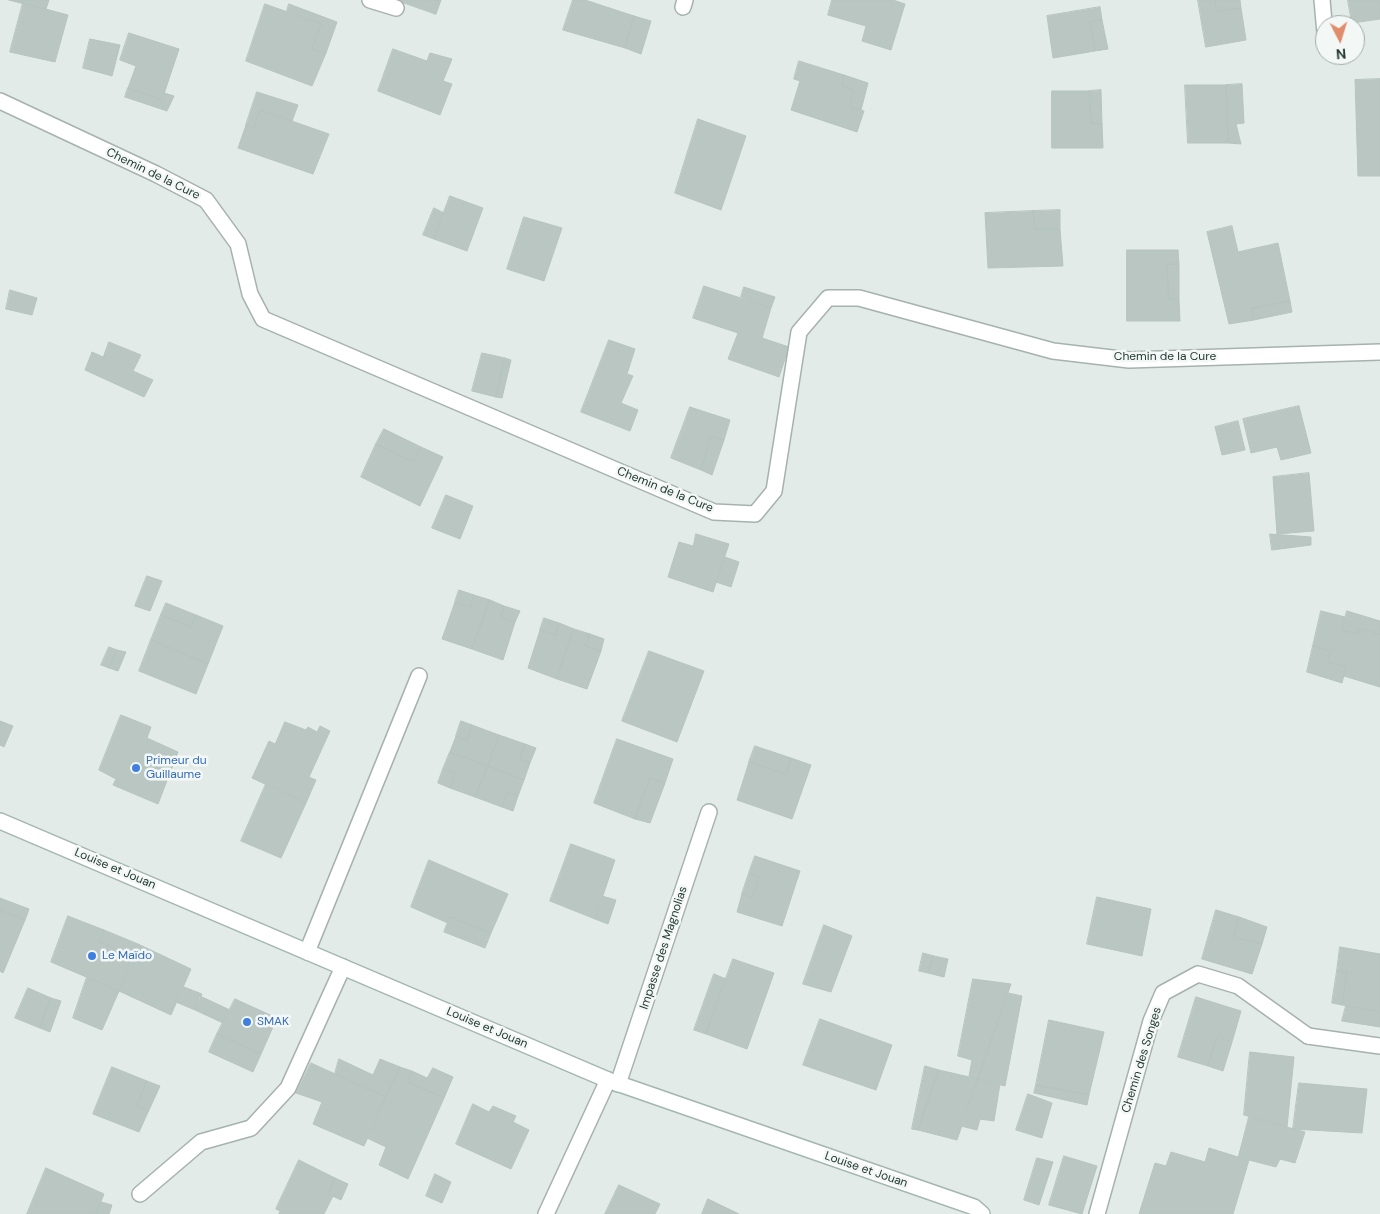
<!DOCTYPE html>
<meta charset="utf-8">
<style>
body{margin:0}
#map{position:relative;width:1380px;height:1214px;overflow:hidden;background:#e3ebe8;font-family:"DM Sans",sans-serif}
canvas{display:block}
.north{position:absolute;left:1315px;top:15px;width:50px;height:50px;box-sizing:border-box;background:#f3f8f6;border:1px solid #a1aca9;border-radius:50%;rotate:175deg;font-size:14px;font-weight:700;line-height:20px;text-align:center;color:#253a35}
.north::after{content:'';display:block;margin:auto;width:18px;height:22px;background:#e18c6b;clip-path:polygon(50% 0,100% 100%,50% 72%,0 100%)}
</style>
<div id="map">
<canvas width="1380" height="1214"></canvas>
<div class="north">N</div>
</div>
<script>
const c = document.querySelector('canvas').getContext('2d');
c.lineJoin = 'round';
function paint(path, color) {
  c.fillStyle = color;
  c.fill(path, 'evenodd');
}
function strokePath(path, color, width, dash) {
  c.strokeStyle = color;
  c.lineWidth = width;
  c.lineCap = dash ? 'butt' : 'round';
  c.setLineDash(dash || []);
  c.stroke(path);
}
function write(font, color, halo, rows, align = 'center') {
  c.font = font + ' "DM Sans",sans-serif';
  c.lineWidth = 5;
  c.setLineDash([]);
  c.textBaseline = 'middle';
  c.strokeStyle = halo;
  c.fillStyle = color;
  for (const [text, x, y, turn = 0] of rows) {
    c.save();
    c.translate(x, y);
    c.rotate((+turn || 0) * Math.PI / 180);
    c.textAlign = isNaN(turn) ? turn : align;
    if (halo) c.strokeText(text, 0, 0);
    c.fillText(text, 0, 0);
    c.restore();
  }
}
const building = new Path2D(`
 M9,0h40l-3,9z
 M396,0h45l-5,14z
 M573,0h12l49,16 -9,32 -62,-18z
 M832,0h61l12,4 -14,46 -29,-9 4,-15 -38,-11z
 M1198,0h17l2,11 24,-3 5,32 -40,7z
 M1215,0h25l1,8 -24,3z
 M1348,0h32v19l-28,4z
 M23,3l45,12 -13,47 -45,-10z
 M265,4l56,20 -9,25 14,4 -14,33 -66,-25z
 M289,4l48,18 -11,31 -14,-4 9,-25 -34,-13z
 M1100,7l2,13 -12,2 5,29 -42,7 -6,-42z
 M634,16l17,5 -10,33 -16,-6z
 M1102,20l6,29 -13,2 -5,-29z
 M129,33l50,16 -17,51 -34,-12 8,-22 -16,-6z
 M90,39l30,6 -8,31 -29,-8z
 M393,49l34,12 3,-8 22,6 -9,22 9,3 -12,31 -62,-24z
 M799,61l45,14 -2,11 11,4 -3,17 14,4 -7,21 -66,-22 9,-29 -6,-2z
 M844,75l24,8 -7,27 -11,-3 3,-17 -11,-4z
 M1380,79v97h-22l-3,-96z
 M1242,84l2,39 -8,1 5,20 -13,-1 -2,-58z
 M1185,85h41l2,58h-40z
 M128,88l34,12 2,-7 10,3 -7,15 -42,-14z
 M1101,90l1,34 -11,-1 -2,-32z
 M1052,91h37l2,32 11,1 1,24h-51z
 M257,92l41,13 -6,16 -32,-11 -6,17 -8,-2z
 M260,110l69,24 -16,40 -75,-26 8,-23 8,2z
 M698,119l48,17 -25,74 -46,-17z
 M450,196l33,12 -16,43 -33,-12z
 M434,208l10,5 -10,26 -11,-4z
 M1060,210v19h-25l-2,-18z
 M1033,211l2,18h25l3,37 -75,2 -3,-55z
 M524,217l38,11 -18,53 -37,-12z
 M1232,226l6,26 40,-9 12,58 -39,8 3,11 -25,4 -22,-92z
 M1127,250h51l1,14h-12l2,35h10l1,22h-53z
 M1167,264h12v35h-10z
 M704,286l67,22 -9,30 27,9 -10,30 -51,-18 10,-26 -45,-15z
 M744,287l31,10 -4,11 -30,-11z
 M10,290l27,8 -5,17 -26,-6z
 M1290,301l2,11 -38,8 -3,-11z
 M609,340l26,9 -8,25 6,2 -12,27 17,7 -8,21 -49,-19z
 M109,342l32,13 -8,16 20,9 -9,17 -59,-27 7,-18 11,5z
 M482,353l23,5 -9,39 -24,-6z
 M505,358l6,2 -9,38 -6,-1z
 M1299,406l12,47 -30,7 -4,-13 -26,6 -8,-34z
 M690,407l40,13 -6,20 -13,-4 -10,34 -30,-12z
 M1238,421l7,29 -23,5 -7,-28z
 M384,429l37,18 -7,15 -38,-18z
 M711,436l13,4 -12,35 -11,-5z
 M376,444l38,18 7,-15 22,10 -23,49 -59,-29z
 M1309,473l5,58 -37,3 -4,-57z
 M446,495l27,11 -13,33 -28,-11z
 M696,534l33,10 -16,48 -45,-15 11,-35 14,4z
 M1270,534l41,3v8l-39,5z
 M725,557l14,5 -8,25 -15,-5z
 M147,576l15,5 -12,30 -15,-5z
 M459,590l15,5 -4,12 -15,-5z
 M474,595l16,5 -18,49 -30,-10 13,-37 15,5z
 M490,600l14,6 -3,12 14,4 -12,38 -31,-11z
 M166,603l30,12 -5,12 -30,-12z
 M504,606l16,5 -5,11 -14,-4z
 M1321,611l24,6 -3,13 16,4 1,-6 21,6v53l-36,-11 2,-9 -18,-5 2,-11 -17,-5z
 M1347,611l33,10v13l-21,-6 -1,6 -16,-4z
 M161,615l30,12 5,-12 27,11 -15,38 -57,-24z
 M544,618l15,5 -4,12 -15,-5z
 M559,623l15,6 -17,50 -29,-11 12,-38 15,5z
 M574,629l16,5 -5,12 16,5 -14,38 -30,-10z
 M590,634l14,5 -3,12 -16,-5z
 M151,640l57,24 -12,30 -57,-23z
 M1313,646l17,5 -2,11 18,5 -4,16 -35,-11z
 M109,647l8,3 -8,18 -8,-3z
 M117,650l9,2 -8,19 -9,-3z
 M649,651l55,20 -27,71 -55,-21z
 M121,715l30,12 -4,11 31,14 -20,52 -45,-19 3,-6 -17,-9z
 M0,721l13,5 -9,21 -4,-2z
 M461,721l11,4 -5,15 -11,-4z
 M285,722l21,8 2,-3 9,5 3,-6 10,5 -21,46 7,3 -10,23 -54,-25 17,-37 6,3z
 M472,725l27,10 -11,31 -38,-14 6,-16 11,4z
 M499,735l26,9 -5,15 10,4 -6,17 -36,-14z
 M617,739l56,20 -8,24 -15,-5 -15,41 -41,-16z
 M525,744l11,4 -6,15 -10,-4z
 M755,746l36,12 -5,16 -37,-12z
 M450,752l38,14 -13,31 -25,-9 5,-15 -12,-4z
 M791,758l20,7 -19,54 -55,-19 12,-38 37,12z
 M488,766l36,14 -6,16 -10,-4 -6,15 -27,-10z
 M443,769l12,4 -5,15 -12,-5z
 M650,778l15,5 -15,40 -15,-4z
 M266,784l40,19 -25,55 -40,-17z
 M508,792l10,4 -5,15 -11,-4z
 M571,844l44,16 -20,59 -45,-18z
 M755,856l45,15 -18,55 -45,-14 5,-18 10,4 7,-21 -10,-4z
 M429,860l79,34 -17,39 -41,-16 -2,6 -37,-16z
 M749,873l10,4 -7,21 -10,-4z
 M602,896l14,4 -8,24 -13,-5z
 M1097,897l54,12 -9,47 -55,-12z
 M0,898l29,11 -4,11 -25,-10z
 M0,910l25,10 -22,53 -3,-2z
 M1216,910l23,7 -5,20 28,7 -10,30 -50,-15z
 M68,916l36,14 -5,12 35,14 -15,35 -68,-29z
 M450,917l41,16 -6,15 -41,-16z
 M1239,917l28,10 -5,17 -28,-7z
 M824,925l28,11 -21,56 -28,-8z
 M104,930l34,14 -4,12 -35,-14z
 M138,944l53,25 -20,46 -52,-24z
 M1340,947l40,7v58l-38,-7 5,-33 -10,-1z
 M923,953l11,3 -6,17 -9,-2z
 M934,956l14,3 -4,18 -16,-4z
 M733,959l41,14 -27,76 -41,-15z
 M1337,971l10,1 -5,33 -10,-2z
 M714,974l12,5 -20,55 -12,-4z
 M87,977l32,14 -17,39 -29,-12z
 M973,979l38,5 -33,95 -9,-3 3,-16 -14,-4z
 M184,987l18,7 -7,16 -19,-8z
 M28,988l23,10 -11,30 -25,-10z
 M1008,993l14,3 -17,90 -27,-7z
 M200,996l30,14 -7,13 -28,-13z
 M1196,997l45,14 -9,31 -15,-5 -9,29 -30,-9z
 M51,998l10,3 -11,31 -10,-4z
 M235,999l42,19 -16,36 -44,-20z
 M1346,1006l34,6v15l-38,-6z
 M820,1019l72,26 -16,45 -73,-25z
 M1049,1020l55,12 -15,63 -53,-10z
 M217,1034l44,20 -8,18 -44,-20z
 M1217,1037l15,5 -9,29 -15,-5z
 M1250,1052l44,5 -7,70 -43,-12z
 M339,1059l34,16 7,-16 20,8 -14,30 -51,-23z
 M311,1063l75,34 -22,49 -51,-22 9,-22 -26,-9z
 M925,1066l14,4 -21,60 -6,-1z
 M112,1067l35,14 -10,25 12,4 -10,22 -46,-18z
 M400,1067l12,4 -4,11 36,16 -36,81 -29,-14 7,-18 -19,-9z
 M433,1068l20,9 -9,21 -36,-16 4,-11 15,7z
 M939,1070l39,9 -21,61 -39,-10z
 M978,1079l22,5 -6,37 -14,-2 -3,11 -16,-4z
 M147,1081l13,5 -11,24 -12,-4z
 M1299,1083l68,6 -5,44 -69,-4z
 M1036,1085l53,10 -2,10 -53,-12z
 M1028,1094l24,9 -10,35 -26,-8z
 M473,1104l16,8 4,-6 23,10 -3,6 16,8 -18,39 -55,-25z
 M1249,1117l56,15 -10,31 -15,-4 -4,8 -27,-7 -16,54h-94l16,-51 11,3 5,-14 34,10 4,-14 29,9z
 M1064,1156l33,10 -15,48 -33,-9z
 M1037,1158l16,4 -14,43 -15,-5z
 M299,1160l36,18 -7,16 5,2 -9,18h-45l1,-3 -4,-2z
 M46,1168l58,26 -8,20h-69z
 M435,1174l16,8 -9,21 -16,-7z
 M335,1178l13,6 -7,16 -13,-6z
 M619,1185l41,19 -5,10h-50z
 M708,1199l31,15h-37z
 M101,1202l11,3 -3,9h-13z`);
paint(building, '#b9c6c1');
strokePath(building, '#b6c4bf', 1);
const lane = new Path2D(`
 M307,952l112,-276
 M618,1084l91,-272
 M140,1194l61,-52 50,-14 37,-40 55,-121
 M546,1214l62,-134
 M1097,1214l54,-193 12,-28 35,-19 40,12 70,50`);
const street = new Path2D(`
 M370,0l26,8
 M1322,0l3,33
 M683,7l2,-7
 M0,101l156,73 50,26 32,44 12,50 13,25 451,193 41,2 19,-23 25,-159 29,-34h31l194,53 76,9 251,-8
 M1308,1036l72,10`);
const secondary = new Path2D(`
 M0,821l608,259 366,127 8,7`);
strokePath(lane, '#a6b2af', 18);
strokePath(street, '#a6b2af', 18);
strokePath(secondary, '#a3b6b0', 18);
strokePath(lane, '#fff', 15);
strokePath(street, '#fff', 15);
strokePath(secondary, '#fff', 15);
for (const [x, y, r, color] of [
 [136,768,5,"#3f7fe0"],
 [92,956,5,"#3f7fe0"],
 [247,1022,5,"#3f7fe0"]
]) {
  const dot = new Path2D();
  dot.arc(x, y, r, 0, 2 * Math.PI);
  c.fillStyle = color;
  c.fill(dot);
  strokePath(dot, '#f3f8f6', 2);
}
write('12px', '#253a35', '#f3f8f6', [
 ["Chemin de la Cure",153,174,26],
 ["Chemin de la Cure",1165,357],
 ["Chemin de la Cure",665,490,22],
 ["Louise et Jouan",115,869,23],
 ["Impasse des Magnolias",664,948,-72],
 ["Louise et Jouan",487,1028,23],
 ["Chemin des Songes",1142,1060,-73],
 ["Louise et Jouan",866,1170,19]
]);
write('12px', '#366cbe', '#f3f8f6', [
 ["Primeur du",146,761],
 ["Guillaume",146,775],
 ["Le Maïdo",102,956],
 ["SMAK",257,1022]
], 'left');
</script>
